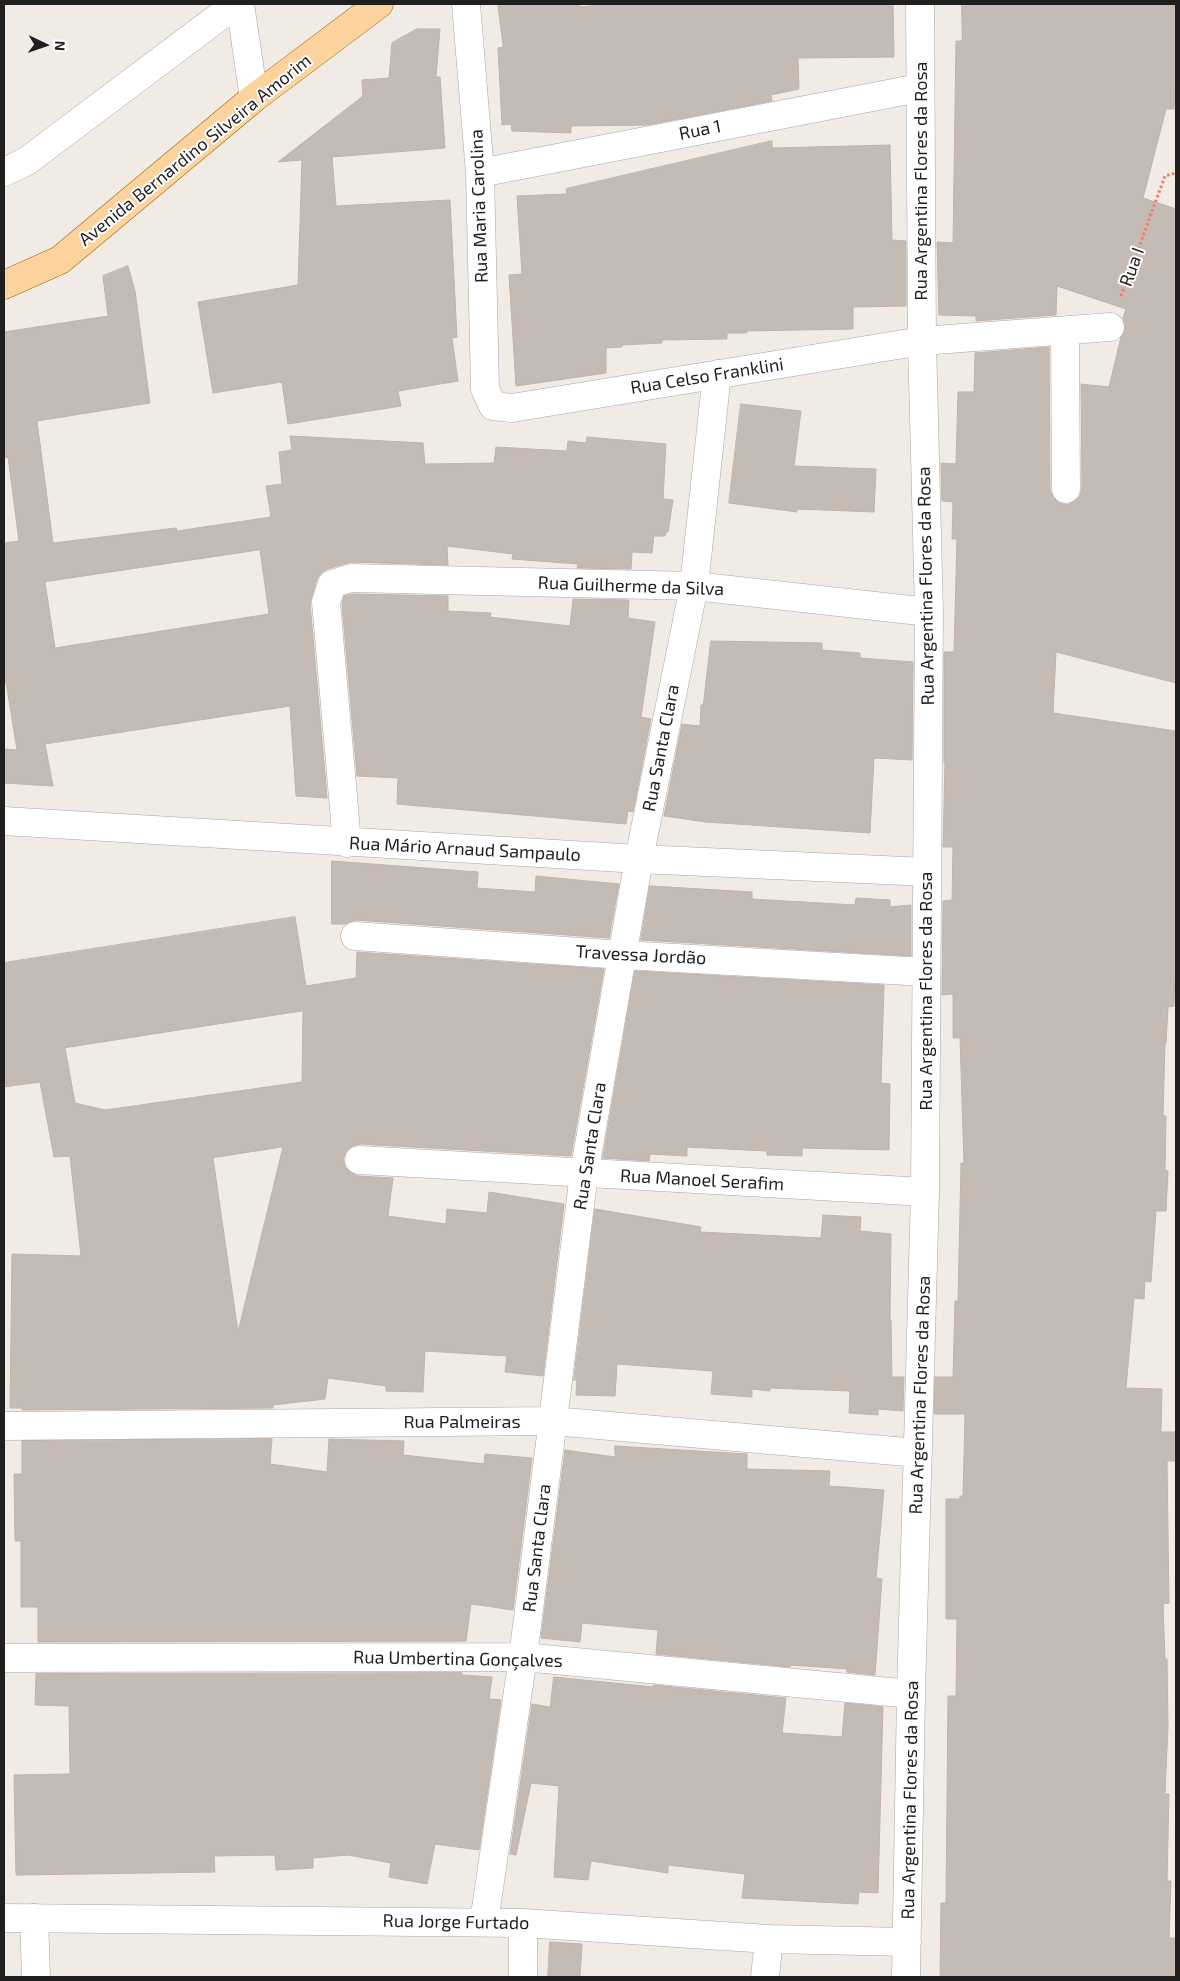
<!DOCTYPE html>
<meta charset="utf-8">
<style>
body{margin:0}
#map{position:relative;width:1180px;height:1981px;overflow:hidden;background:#f0ece5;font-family:"Exo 2",sans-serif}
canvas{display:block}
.frame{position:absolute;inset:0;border:5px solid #1f1f1f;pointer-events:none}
.north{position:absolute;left:20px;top:20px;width:50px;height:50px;-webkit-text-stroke:4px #fff;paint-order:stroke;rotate:93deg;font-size:14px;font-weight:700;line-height:20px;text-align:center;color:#1f1f1f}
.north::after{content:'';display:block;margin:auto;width:18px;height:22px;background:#1f1f1f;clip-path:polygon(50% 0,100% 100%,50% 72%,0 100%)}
</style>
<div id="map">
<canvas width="1180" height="1981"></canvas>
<div class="frame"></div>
<div class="north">N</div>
</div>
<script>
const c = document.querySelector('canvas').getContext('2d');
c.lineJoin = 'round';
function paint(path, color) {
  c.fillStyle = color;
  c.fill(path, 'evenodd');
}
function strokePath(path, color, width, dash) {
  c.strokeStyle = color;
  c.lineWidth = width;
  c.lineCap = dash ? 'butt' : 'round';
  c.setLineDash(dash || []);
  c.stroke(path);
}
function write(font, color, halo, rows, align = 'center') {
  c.font = font + ' "Exo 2",sans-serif';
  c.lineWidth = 4;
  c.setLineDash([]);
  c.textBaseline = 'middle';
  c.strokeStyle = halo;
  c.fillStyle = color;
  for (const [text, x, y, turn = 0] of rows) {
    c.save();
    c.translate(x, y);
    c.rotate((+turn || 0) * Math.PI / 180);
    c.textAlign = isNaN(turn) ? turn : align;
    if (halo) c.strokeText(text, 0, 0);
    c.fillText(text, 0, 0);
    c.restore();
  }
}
const building = new Path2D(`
 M498,4h82v3l30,-3h283l1,53 -96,1 1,31 -28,6 1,6 -125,24 -76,1v7l-59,-2 -1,-7 -9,1 -4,-77 5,-1z
 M962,4h214v76l-2,29h-8l-23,89 33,11v474l-120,-31 -3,61 123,18v241h-1l-1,34 -6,1 -2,36h-1l-2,73h3l-1,54 3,1 -2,40h-10l-5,71 -6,-1 -1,18 -10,-1 -8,90 36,1 -1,43h15v29h-9l2,142 -6,1 2,55h2l1,67 -3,68h4l-2,87h4l-2,57h7v39h-236l1,-74h5l2,-207h8l1,-77h-11v-120h14v-3h3l2,-82h-31l1,-37h18l2,-76h3l3,-138h3l-4,-125h-7v-44l-11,1 1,-94 9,-1 1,-53h-10l2,-85h-1v-110h10l3,-113h-5l1,-37 -11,-1 -1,-38 15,1 2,-72h16l1,-39 74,-6 1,143 3,7 6,6 8,2 7,-3 6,-6 2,-7 -1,-105 28,3 12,-50 3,-4 1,-8 -2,-7 3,-9 -69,-23 -1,29 -80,6v-5l-37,-1 -2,-73 16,1 3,-202h6z
 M417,29h23l-4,48h4l5,71 -113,9 4,49 114,-6 7,137 -5,1 6,43 -60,10 3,15 -113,18 -6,-42 -69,11 -15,-91 100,-17 4,-125 -24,2 85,-66 -1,-16 27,-2 3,-35z
 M772,141v7l118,-3 2,95 14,1v65l-53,1v22l-107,2 1,2h-20v6l-65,1v3l-40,2v2l-16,1v25l-90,13 -7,-111 13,-1 -5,-78 50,-2 -1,-5z
 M128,266l7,25 15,112 -113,18 16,122 123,-15 1,3 94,-14 -5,-31 16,-2 -3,-32 13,-2 -2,-14 133,7 2,21 69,-1 2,-16 71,4 1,-10 18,2 1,-6 79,7 -3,55 10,1 -5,32h-2l-1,4h-11l-2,17 -20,-1 -1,17 -54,-1 1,-4 -66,-5 1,-5 -66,-8 1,19 -97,-3 -24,7 -6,4 -4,6 -7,24 17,195 -31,-2 -6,-90 -245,38 8,42 -49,-3v-34l13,1 -11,-68 -2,1v-140l15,-2 -11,-84 -4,1v-126l104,-16 -5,-40zM260,550l9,64 -214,34 -10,-66z
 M741,404l60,7 -7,55 82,3 -2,43 -77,-3v3l-68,-9z
 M353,594l95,2v15l43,2 -1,4 80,9 3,-27 56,1 -1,18 27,4 -14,95 10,2 -18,93 -5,-1 -2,13 -229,-20 1,-26 -41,-2 -15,-172 2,-8z
 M711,641l111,2v7l38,3v5l53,4 -1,98 -38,-2 -4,75 -164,-11 -42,-6 18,-92 18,2 1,-21h2z
 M332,861l146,11 -1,16 58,4 1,-16 83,8 -10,54 -253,-18 -11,4h-13z
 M650,886l102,6v7l103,6 1,-7 34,2v7l21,-2v51l-270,-16z
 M295,917l11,69 50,-8 1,-26 247,17 -33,187 -211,-12 -8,2 -6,6 -3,7 2,8 6,6 7,3 35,2 -5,38 58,8 1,-15 40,4 2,-21 75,12 -21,172 -38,-4 2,-16 -82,-5 -2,41 -37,-1v-5l-58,-8 -3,21 -52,6v3l-251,2v-2h-12l2,-154 69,2 -11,-100 -16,1 -14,-75 -36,5v-124zM303,1011l-1,71 -197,28 -30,-7 -10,-55zM283,1147l-45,185 -25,-174z
 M635,971l249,14 -3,98 9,1 -1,66 -87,-2v8l-35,-1v-4l-80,-4v9l-37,-2 -1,7 -46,-3z
 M595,1209l106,18 -1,5 121,6 2,-23 38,2 -1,14 31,3 -1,86h1l1,57h12l-1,34 -25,-2v6l-29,-2 1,-22 -80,-3v3l-18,-2v8l-41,-3 2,-23 -96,-7 -2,32 -39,-1 1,-15h-3z
 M272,1439l-2,25 57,8 2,-33 75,2 -1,14 81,9 1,-10 47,4 -19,152 -42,-6 -5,37 -428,1v-35h-17v-66h-6l-1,-67h8v-33z
 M615,1446l132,8v15l83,2 -1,15 55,4 -8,88 6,1 -7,96 -28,-3v-3l-56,-4 -1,2 -134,-13 2,-24 -76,-7 -2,19 -39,-4 24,-188 50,7z
 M462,1673v2l30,2 -3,22 12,1 -22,150 -44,-6 -8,40 -38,-7 2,-14 -43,-8 -35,3v10l-37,2 -1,-15 -61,1 1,16 -199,3 -2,-100 56,-1 -1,-68 -34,-1 1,-31z
 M554,1677l99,10v-2l133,13 -4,35 60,4 3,-34 38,4 -5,186 -19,-1 -1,12 -116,-6 3,-24 -77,-9v8l-77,-12 -3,19 -34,-3 5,-91 -28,-3 -15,72 -6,-1 22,-150 18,3z
 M550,1942l32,2 -2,33h-32z`);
paint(building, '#c4bbb4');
strokePath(building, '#c2b2a7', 1);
const minor = new Path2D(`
 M240,4l14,94
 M466,4l14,169 5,216 8,17 19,2 410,-67 188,-14
 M4,172l23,-11 209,-157
 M480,173l439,-85
 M1065,331l1,158
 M4,821l635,38 288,13
 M347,843l-21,-241 6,-18 19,-6 343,8 235,26
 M355,936l267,19 304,17
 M359,1160l566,32
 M4,1426l549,-5 365,32
 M4,1658l519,-1 388,37
 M4,1918l519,5 246,16 138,3
 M34,1918l2,59
 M484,1922l39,-265 61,-483 55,-315 55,-273 23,-212
 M523,1923v54
 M765,1977l4,-38
 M906,1977l5,-283 14,-502 4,-580 -7,-271 -2,-337`);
const major = new Path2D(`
 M4,285l56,-25 194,-162 125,-94`);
strokePath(minor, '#a6a6a6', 29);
strokePath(major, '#996500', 29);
strokePath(new Path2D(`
 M1121,296l44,-120 11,-3`), '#fb786a', 3, [2.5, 2.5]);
strokePath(minor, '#fff', 28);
strokePath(major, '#fdd39d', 28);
write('18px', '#1f1f1f', '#fff', [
 ["Rua 1",700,130,-11],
 ["Avenida Bernardino Silveira Amorim",195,150,-39],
 ["Rua Argentina Flores da Rosa",921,181,-90],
 ["Rua Maria Carolina",479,206,-92],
 ["Rua I",1132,267,-70],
 ["Rua Celso Franklini",707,376,-9],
 ["Rua Guilherme da Silva",631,586,2],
 ["Rua Argentina Flores da Rosa",926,586,-91],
 ["Rua Santa Clara",661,748,-79],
 ["Rua Mário Arnaud Sampaulo",465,849,3],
 ["Travessa Jordão",641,955,3],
 ["Rua Argentina Flores da Rosa",926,991,-90],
 ["Rua Santa Clara",590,1146,-81],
 ["Rua Manoel Serafim",702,1180,3],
 ["Rua Argentina Flores da Rosa",920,1395,-88],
 ["Rua Palmeiras",462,1422],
 ["Rua Santa Clara",537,1548,-83],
 ["Rua Umbertina Gonçalves",458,1659,1],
 ["Rua Argentina Flores da Rosa",910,1800,-89],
 ["Rua Jorge Furtado",456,1922,1]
]);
</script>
